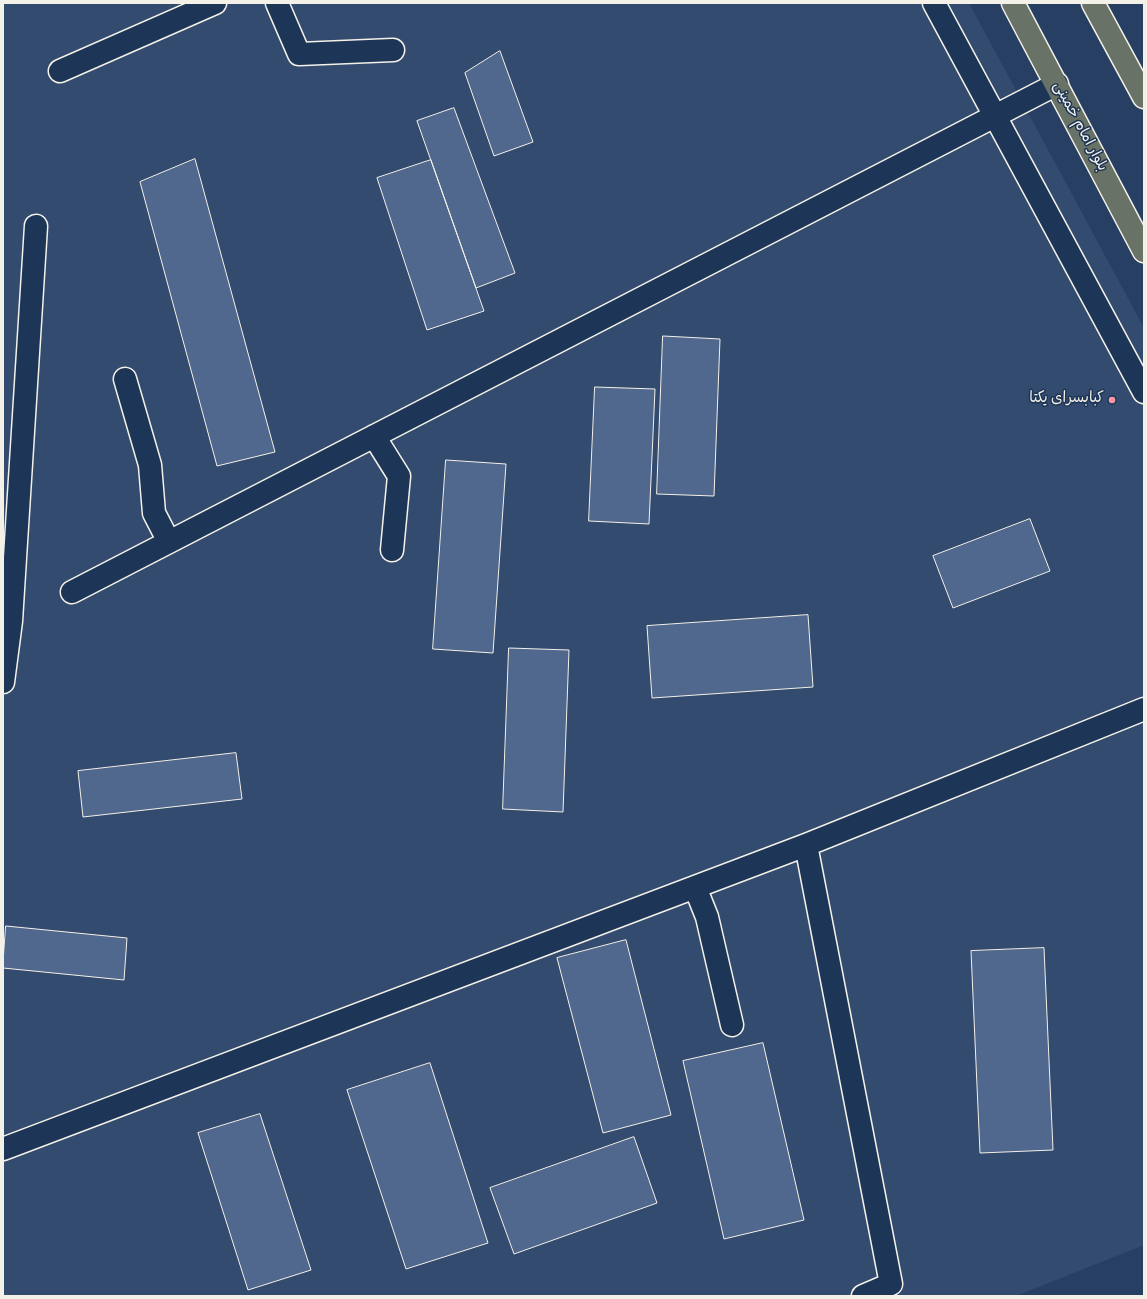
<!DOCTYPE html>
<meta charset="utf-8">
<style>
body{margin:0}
#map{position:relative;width:1147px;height:1299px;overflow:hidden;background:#273f62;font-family:"Gochi Hand",sans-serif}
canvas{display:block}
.frame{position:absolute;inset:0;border:4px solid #f4f1e8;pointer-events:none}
</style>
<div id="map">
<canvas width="1147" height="1299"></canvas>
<div class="frame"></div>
</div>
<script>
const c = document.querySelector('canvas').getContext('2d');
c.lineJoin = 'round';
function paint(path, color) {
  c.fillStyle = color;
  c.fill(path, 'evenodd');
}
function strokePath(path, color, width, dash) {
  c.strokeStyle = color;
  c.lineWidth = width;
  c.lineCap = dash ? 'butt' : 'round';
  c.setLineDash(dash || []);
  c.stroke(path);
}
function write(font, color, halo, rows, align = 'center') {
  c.font = font + ' "Gochi Hand","Playpen Sans Arabic",sans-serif';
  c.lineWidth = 3;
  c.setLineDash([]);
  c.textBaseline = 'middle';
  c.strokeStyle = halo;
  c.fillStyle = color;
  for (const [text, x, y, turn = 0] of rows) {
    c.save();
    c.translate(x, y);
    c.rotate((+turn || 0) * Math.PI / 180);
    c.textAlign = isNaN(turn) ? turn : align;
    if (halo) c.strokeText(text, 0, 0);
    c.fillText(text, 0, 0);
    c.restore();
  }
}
paint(new Path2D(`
 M3,3h966l175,325v917l-128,51h-1013z`), '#334b6f');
const building = new Path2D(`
 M500,51l33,91 -39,14 -29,-83z
 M454,108l61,165 -39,15 -59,-167z
 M195,159l80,293 -58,14 -77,-284z
 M431,160l53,151 -57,19 -50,-152z
 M663,336l57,3 -6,157 -57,-2z
 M595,387l60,2 -6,135 -60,-3z
 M446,460l60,4 -13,189 -60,-4z
 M1030,519l20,52 -97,37 -20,-52z
 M808,615l5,72 -161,11 -5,-72z
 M509,648l60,2 -6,162 -60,-3z
 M236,753l6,46 -159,18 -5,-46z
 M6,926l121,12 -3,42 -121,-12z
 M626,940l45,175 -68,18 -46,-175z
 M1044,948l9,202 -73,3 -9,-202z
 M763,1043l41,177 -80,19 -41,-178z
 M430,1063l58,180 -82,26 -59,-179z
 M260,1114l51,156 -63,20 -50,-157z
 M634,1137l23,66 -143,51 -24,-66z`);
paint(building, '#50678e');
strokePath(building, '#f4f1e8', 1);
const minor = new Path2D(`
 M277,3l22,51 94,-4
 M934,3l210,389
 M60,71l155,-68
 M125,379l25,86 4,48 15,29
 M374,436l25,40 -7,74
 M72,592l985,-508
 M3,682l8,-61 25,-395
 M806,845l85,439 -28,12
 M695,887l12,30 25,108
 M3,1149l803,-304 338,-136`);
const highway = new Path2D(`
 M1013,3l131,248
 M1093,3l51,94`);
strokePath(minor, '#f4f1e8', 25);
strokePath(highway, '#f4f1e8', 25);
strokePath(minor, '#1d3557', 22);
strokePath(highway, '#697266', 22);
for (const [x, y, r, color] of [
 [1112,400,4,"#ff9aa2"]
]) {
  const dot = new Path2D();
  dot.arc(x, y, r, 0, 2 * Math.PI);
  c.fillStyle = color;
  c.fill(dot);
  strokePath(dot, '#1d3557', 1.5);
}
write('15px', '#f4f1e8', '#1d3557', [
 ["بلوار امام خمینی",1079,127,62]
]);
write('15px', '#f4f1e8', '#1d3557', [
 ["کبابسرای یکتا",1104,400]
], 'right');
</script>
